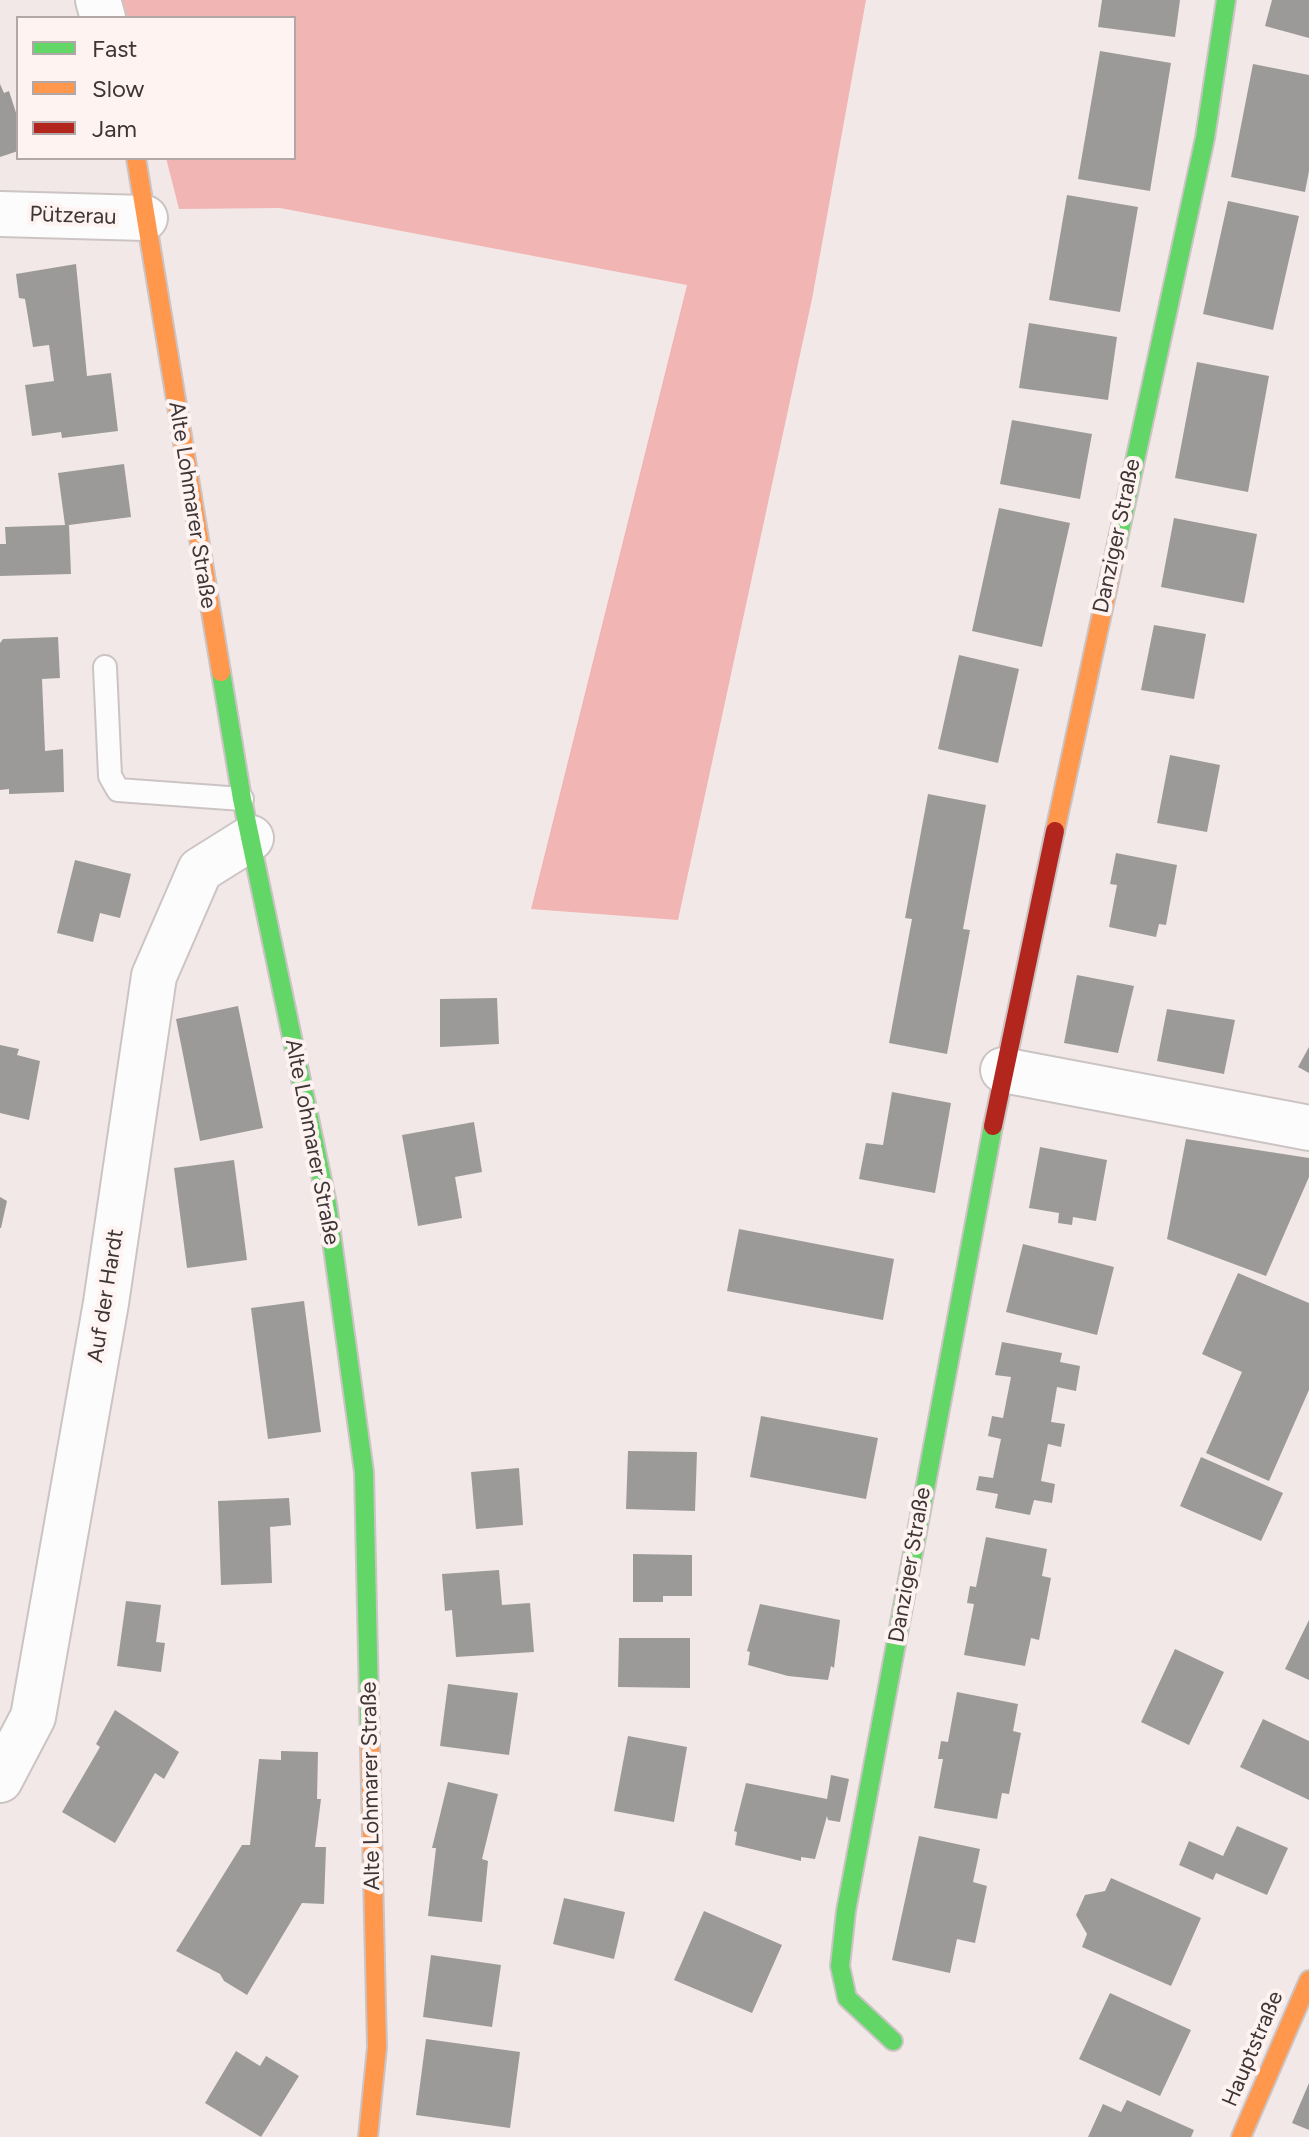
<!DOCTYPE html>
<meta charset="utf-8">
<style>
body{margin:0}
#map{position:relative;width:1309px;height:2137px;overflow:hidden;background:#f2e8e8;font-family:Figtree,sans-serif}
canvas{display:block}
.legend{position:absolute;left:16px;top:16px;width:280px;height:144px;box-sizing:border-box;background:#fff3f2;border:2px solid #b2a7a7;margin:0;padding:10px 14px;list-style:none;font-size:24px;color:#3e3636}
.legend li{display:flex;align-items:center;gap:16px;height:40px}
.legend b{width:40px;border:2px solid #b2a7a7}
</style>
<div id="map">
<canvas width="1309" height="2137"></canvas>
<ul class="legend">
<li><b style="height:10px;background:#63d668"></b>Fast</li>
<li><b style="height:10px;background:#ff974d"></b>Slow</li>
<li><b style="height:10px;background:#b3261e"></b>Jam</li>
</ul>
</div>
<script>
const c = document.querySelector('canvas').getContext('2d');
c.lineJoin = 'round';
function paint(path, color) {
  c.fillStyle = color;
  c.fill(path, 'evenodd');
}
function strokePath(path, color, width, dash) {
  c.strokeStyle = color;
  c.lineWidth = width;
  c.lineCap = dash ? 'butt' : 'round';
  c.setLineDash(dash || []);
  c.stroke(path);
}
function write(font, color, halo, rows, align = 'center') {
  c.font = font + ' Figtree,sans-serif';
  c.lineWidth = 8;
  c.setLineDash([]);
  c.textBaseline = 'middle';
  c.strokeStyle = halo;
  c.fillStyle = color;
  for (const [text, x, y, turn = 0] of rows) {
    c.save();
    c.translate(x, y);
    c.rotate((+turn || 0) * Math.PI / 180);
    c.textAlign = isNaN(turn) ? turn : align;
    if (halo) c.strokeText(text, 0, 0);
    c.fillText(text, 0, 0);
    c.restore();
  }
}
paint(new Path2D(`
 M121,0h745l-54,299 -134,621 -147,-11 156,-624 -407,-77 -101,1 -13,-51h128v-140h-167z`), '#f1b5b4');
paint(new Path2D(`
 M1102,0h78l-5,37 -77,-10z
 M1272,0h37v38l-44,-12z
 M1100,51l71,12 -21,128 -72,-12z
 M1253,64l56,11v96l-4,21 -74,-15z
 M0,84l4,9 5,-2 9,28v32l-18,6z
 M1067,195l71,12 -18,105 -71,-12z
 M1228,201l71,15 -26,114 -70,-16z
 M76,264l11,112 24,-3 7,58 -56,7 -1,-6 -29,4 -7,-51 29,-4 -5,-36 -16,2 -8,-48 -6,-1 -3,-24z
 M1029,323l88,14 -9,63 -89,-12z
 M1197,362l72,14 -21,116 -73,-14z
 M1012,420l80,14 -12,65 -80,-15z
 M124,464l7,53 -62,8 2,49 -71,2v-32h6l-1,-17 60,-2 -7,-52z
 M999,508l71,15 -28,124 -70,-16z
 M1174,518l83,16 -13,69 -83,-16z
 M1154,625l52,9 -12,65 -53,-9z
 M58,637l2,41 -18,1 3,72 18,-2 1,43 -55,2v-5l-9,1v-147l3,-4z
 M959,655l60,14 -21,94 -60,-14z
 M1170,755l50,10 -13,67 -50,-9z
 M928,794l58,11 -23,124 7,1 -23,124 -58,-11 23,-124 -7,-1z
 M1116,853l61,12 -11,60 -7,-1 -3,13 -47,-10 8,-42 -7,-1z
 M75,860l56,14 -11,44 -20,-5 -7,29 -36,-9z
 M1077,975l57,11 -16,67 -54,-10z
 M497,998l2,46 -59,3v-48z
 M238,1006l25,122 -63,13 -24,-122z
 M1167,1009l68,11 -11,54 -67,-13z
 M0,1045l19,4 -2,6 23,6 -11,59 -29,-7z
 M1309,1047v26l-11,-6z
 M892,1092l59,11 -16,90 -76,-14 7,-36 17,2z
 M474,1122l8,50 -27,5 7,41 -44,8 -16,-91z
 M1186,1139l123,19v19l-43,99 -99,-37z
 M1040,1147l67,13 -11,61 -23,-4 -1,8 -14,-2 1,-10 -30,-5z
 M234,1160l13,100 -60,8 -13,-100z
 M0,1197l7,4 -6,27h-1z
 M739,1229l155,30 -11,61 -156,-29z
 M1023,1244l91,23 -17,68 -91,-23z
 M1238,1273l71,30v87l-40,91 -63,-28 36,-81 -40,-18z
 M304,1301l17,131 -53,7 -17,-131z
 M1002,1342l60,11 -2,9 20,4 -4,25 -19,-4 -6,35 14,2 -4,23 -13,-3 -7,37 14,3 -3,19 -18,-3 -4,15 -35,-7 3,-14 -22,-4 3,-14 14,2 8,-39 -13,-3 4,-20 11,2 8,-41 -16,-2z
 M761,1416l117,22 -12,61 -116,-22z
 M628,1451l69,1 -2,59 -69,-2z
 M1201,1457l82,36 -22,48 -81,-35z
 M519,1468l4,57 -47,4 -5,-57z
 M289,1498l2,27 -21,2 2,56 -51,2 -3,-84z
 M986,1537l61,12 -5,27 9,2 -12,62 -8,-2 -6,28 -61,-11 10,-51 -7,-1 3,-17 6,1z
 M633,1554l59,1v41h-29v6h-30z
 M499,1570l3,35 28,-2 4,49 -78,5 -4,-47 -7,1 -3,-37z
 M126,1601l35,4 -5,37 9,1 -4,29 -44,-6z
 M760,1604l80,16 -6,48 -3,-2 -3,14 -40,-4 -40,-11 2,-13 -3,-1z
 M1309,1620v60l-24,-11z
 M619,1638h71v50l-72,-1z
 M1175,1649l49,23 -35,73 -48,-23z
 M448,1684l70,9 -9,62 -69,-9z
 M957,1692l61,12 -5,27 8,2 -12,61 -7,-1 -5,26 -63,-11 9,-49h-5l3,-18 7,1z
 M115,1710l64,42 -15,27 -9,-6 -40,70 -53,-31 38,-65 -4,-3z
 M1263,1719l46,22v59l-69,-33z
 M628,1736l59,11 -13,75 -60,-11z
 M281,1751l37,1 -1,47h4l-6,48h11l-2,57 -22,-1 -55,92 -23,-14 -4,-7 -44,-23 66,-106h8l9,-86 22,1z
 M831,1775l18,4 -9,43 -12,-2 -1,-4 -12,43 -14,-2v4l-66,-16 2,-13 -3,-1 12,-48 81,16z
 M448,1782l50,12 -16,65 6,2 -6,61 -54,-6 8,-68h-4z
 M1237,1826l51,22 -21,47 -51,-22 -3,7 -34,-15 10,-24 34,15z
 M919,1836l61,13 -7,33 14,4 -12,57 -18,-4 -7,34 -58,-13z
 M1111,1878l90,40 -30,68 -89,-39 5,-13 -11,-19 9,-20 20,-4z
 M564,1898l61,14 -11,47 -61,-15z
 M704,1911l78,34 -30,68 -78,-33z
 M431,1955l70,10 -9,62 -69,-10z
 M1110,1993l81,37 -31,66 -81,-37z
 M426,2039l94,13 -10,76 -94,-13z
 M236,2051l24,15 6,-10 33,20 -38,61 -56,-34z
 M1309,2083v47l-17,-7z
 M1127,2100l67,30 -3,7h-103l15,-33 18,8z`), '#9c9a99');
const lane = new Path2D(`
 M105,667l5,109 8,14 124,9`);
const street = new Path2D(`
 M98,0l5,18
 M0,214l145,4
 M1003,1070l306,58
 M0,1780l33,-63 73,-414 48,-327 46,-106 51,-32`);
const fast = new Path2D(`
 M1115,553l90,-415 21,-138
 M221,672l21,127 85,405 37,268 6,275
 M893,2041l-46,-43 -7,-32 6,-55 147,-785`);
const slow = new Path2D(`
 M136,158l85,514
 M1055,831l60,-278
 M368,2137l9,-90 -7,-300
 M1241,2137l68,-157`);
const jam = new Path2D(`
 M993,1126l62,-295`);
strokePath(lane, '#ccc4c4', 26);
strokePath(street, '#ccc4c4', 48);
strokePath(fast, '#ccc4c4', 22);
strokePath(slow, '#ccc4c4', 22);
strokePath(jam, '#ccc4c4', 22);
strokePath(lane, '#fdfcfc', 22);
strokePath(street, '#fdfcfc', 44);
strokePath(fast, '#63d668', 18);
strokePath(slow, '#ff974d', 18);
strokePath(jam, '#b3261e', 18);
write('22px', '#3e3636', '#fff3f2', [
 ["Pützerau",73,216,2],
 ["Alte Lohmarer Straße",192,505,81],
 ["Danziger Straße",1117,536,-78],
 ["Alte Lohmarer Straße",312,1142,79],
 ["Auf der Hardt",106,1296,-81],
 ["Danziger Straße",910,1565,-80],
 ["Alte Lohmarer Straße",371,1786,-91],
 ["Hauptstraße",1253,2049,-67]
]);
</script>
